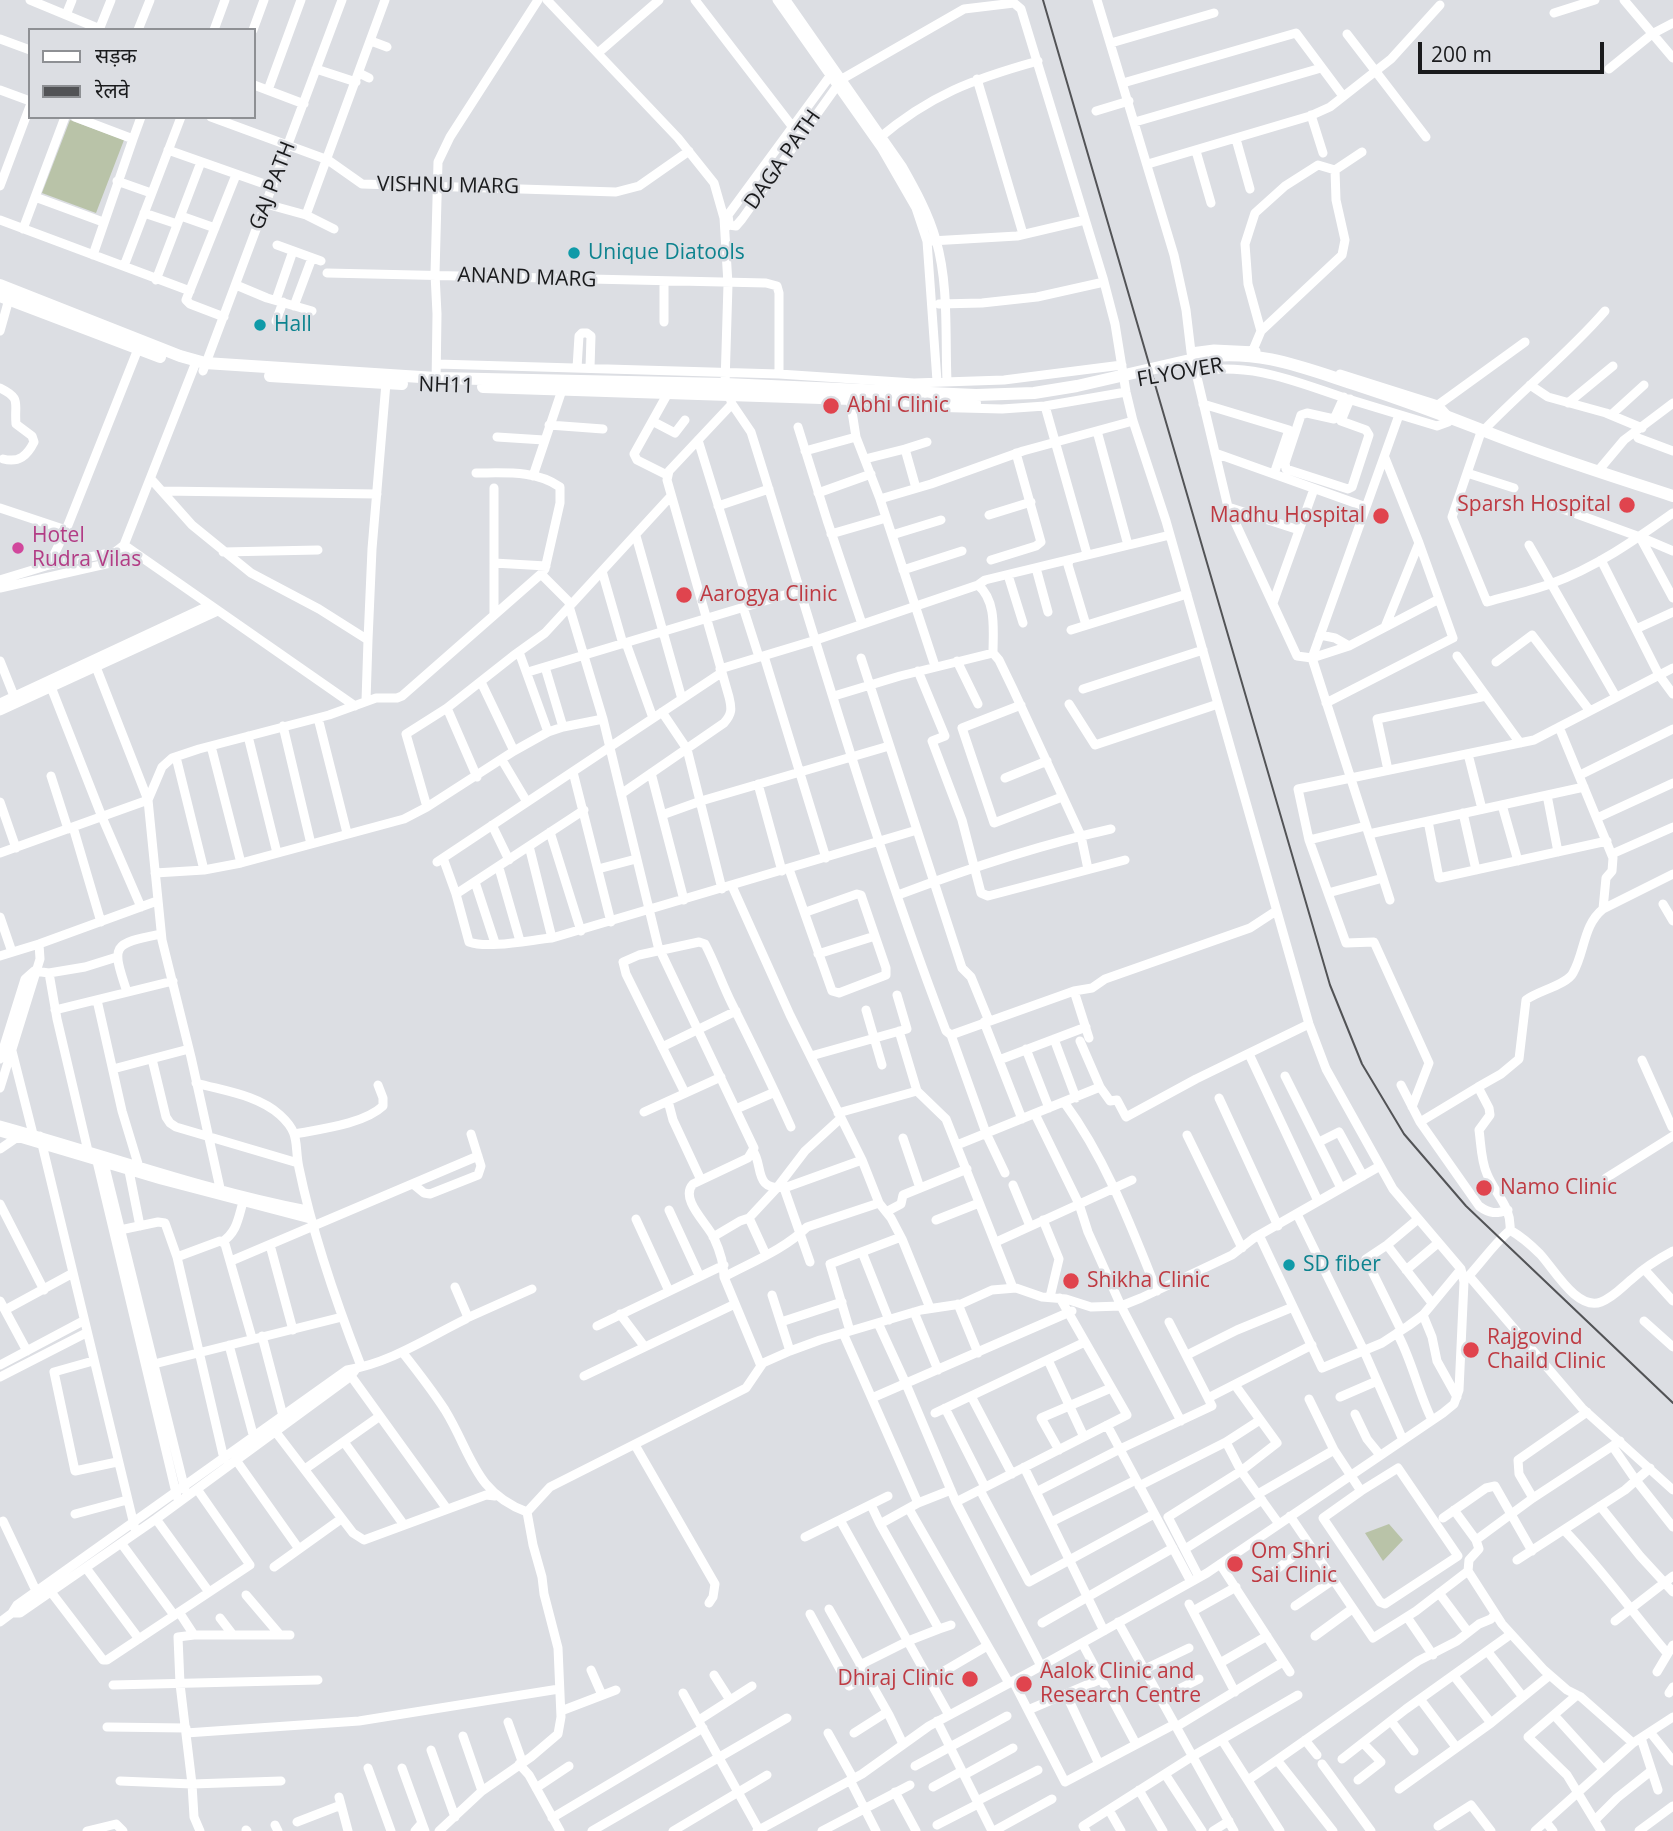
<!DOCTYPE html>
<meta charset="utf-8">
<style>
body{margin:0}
#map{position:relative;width:1673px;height:1831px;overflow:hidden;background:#dcdee3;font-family:"Open Sans","Noto Sans Devanagari",sans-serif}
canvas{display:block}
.legend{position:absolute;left:28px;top:28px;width:228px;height:91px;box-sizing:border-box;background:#dcdee3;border:2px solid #8e9094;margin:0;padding:9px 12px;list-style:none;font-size:21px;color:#1a1b1d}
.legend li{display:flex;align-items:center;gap:14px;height:35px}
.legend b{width:35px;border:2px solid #8e9094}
.scale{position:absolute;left:1418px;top:42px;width:186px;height:32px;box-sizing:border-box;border:4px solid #1a1b1d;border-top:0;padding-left:9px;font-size:21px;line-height:24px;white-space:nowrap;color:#1a1b1d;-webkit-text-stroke:5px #dcdee3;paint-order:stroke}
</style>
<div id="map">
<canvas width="1673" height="1831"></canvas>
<ul class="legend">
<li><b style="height:9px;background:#fff"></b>सड़क</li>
<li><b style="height:9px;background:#525356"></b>रेलवे</li>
</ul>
<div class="scale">200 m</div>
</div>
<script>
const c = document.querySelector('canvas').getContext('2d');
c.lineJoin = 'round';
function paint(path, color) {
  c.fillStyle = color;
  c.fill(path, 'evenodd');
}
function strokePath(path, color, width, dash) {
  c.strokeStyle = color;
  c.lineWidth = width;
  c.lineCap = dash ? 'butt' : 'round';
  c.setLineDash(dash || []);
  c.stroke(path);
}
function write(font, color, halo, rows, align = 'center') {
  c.font = font + ' "Open Sans",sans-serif';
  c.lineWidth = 5;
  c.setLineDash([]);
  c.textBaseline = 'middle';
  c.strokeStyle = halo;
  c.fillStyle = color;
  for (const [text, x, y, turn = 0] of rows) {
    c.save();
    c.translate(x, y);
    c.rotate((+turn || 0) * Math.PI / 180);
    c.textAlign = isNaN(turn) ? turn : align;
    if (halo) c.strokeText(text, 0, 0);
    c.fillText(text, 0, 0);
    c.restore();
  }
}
paint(new Path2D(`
 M70,120l54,20 -28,73 -54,-20z
 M1389,1524l14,16 -20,21 -18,-28z`), '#b9c3a8');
strokePath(new Path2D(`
 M30,0l70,29
 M547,0l131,138 36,45 10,35 4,66 -3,100 7,20 19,28c63,200 120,403 195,599l5,4 35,98 19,40
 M695,0l100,130
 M777,0l105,149 34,59 11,33 10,140
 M786,0l116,166c13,23 27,48 34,74 13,45 9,95 11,141
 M1097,0l77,255 12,55 5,42 37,155 69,149 15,2 37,-12 90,-47
 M1624,0l49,58
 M1554,13l41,-13
 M66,15l6,-15
 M99,30l12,-30
 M138,30l12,-30
 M214,30l11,-30
 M253,30l11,-30
 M1347,34l79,103
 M0,39l30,11
 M371,41l16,6
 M1111,43l103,-30
 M598,53l61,-53
 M316,69l40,13
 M1609,69l43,-35 21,-11
 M359,73l10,5
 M977,79l46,155
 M1123,83l173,-50 47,63
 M254,85l50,19
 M0,90l30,11
 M268,90l33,-90
 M1096,111l33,-10
 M1311,115l12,38
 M75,117l58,22 8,-22
 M211,117l117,43 34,24 254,8 23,-6 50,-35
 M1135,122l186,-54
 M878,139c52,-44 95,-60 160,-78
 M1236,139l14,50
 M168,150l105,37
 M1196,151l15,52
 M1148,164l162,-48 20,-9 61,-48 49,-54
 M1335,170l27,-18
 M117,181l34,12
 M0,186l30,-80
 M35,197l68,25
 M266,204l40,11 28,14
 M144,213l33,11
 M306,215l79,-215
 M181,216l34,12
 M0,220l190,71
 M729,223l-1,-8 105,-143
 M725,228l4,-3 7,1 6,-7 100,-140 122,-70 50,-6 7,6 82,269 12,46 11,68 7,29 33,100 143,503 17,45 67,120 68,80 3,13 -5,108 -5,14 -11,9 -236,160 -175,98 -103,55 -67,48 -105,57
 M23,229l42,-112
 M931,241l86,-5 68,-16
 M277,245l44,16
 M93,255l40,-116
 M124,266l57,-149
 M327,273l439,10 11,3 2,7v81
 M156,280l45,-118
 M236,285l31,13 45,13
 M276,300l17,-49
 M939,304l43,-1 55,-6 67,-15
 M294,306l18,-48
 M224,317l-34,-13 -4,-4 50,-125
 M276,321l7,-19
 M664,322v-40
 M0,331l9,-32
 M1253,350l8,-19 -13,-47 -3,-40 10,-31 30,-27 33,-21 17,5 1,30 9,40 -3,15 -81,76
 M1191,352l23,-3 42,2
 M196,362l-72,183 231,161
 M437,364l342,10 135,9 90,-3 118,-15
 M577,368l2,-32 3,-3h5l4,3 -1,32
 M203,371l139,-371
 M1196,371c60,-8 97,10 152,28 30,9 59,18 89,27l11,-4
 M1340,374l98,31 9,10
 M436,385l1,-71 -2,-40 3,-112 12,-25 88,-137
 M1530,385l18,12 58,16 36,15
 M0,388c22,11 14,14 16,36l16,12 2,6c-7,14 -15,21 -31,17
 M1344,397l-10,22 -27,-6 -6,2 -16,48 1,6 62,20 4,-2 17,-52 -3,-5 -25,-9 9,-22
 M850,399l6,38 24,62 55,167
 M1568,403l45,-37
 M1203,404l86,26 -15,44
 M1438,405l87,-63
 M1045,406l42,148
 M923,407l79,2 43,-3 81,-14
 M1611,415l33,-30
 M654,422l21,11 10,-13
 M549,425l54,4
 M798,427l29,93 35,104
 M1097,431l31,114
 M1483,431c40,-42 85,-77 122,-120
 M1480,435l-28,82 35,85c21,-6 43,-11 63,-18 45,-16 85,-44 123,-71
 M497,437l47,3
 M1638,438l35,13
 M698,440l51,165
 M905,449l22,-7
 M805,451l51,-14
 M1215,453l151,54
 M865,459l40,-10 11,39
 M1598,471l26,-31 49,-37
 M1467,473l47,15
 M667,475l-30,-15 -3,-6 34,-61
 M533,476l29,-86
 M151,479l41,46 59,48 68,36 49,31 -2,61
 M494,488v127
 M162,491l215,3
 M818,493l53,-19
 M880,499l51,-15 92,-33 110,-30
 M1549,504l91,33 33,14
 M718,506l51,-17
 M1228,507l71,23
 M0,508l66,22
 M989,515l42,-13
 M831,534l55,-16
 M892,535l49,-15
 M636,536l46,163
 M1640,537l33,61
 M1529,545l87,152
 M223,552l95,-2
 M991,560l45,-14 5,-4 -25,-89
 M1601,560l58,115 14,19
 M1069,561l-1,4 18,60
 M494,563l52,3
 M49,565l17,-35 72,-181
 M1036,568l12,44
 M903,570l59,-19
 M602,571l21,73
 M541,574l30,30
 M1008,575l15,48
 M0,580l49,-15 66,-13 9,-7
 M978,585l7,-5 185,-45
 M0,588l119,-27 11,-12
 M1273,603l41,-114
 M569,606l34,113 55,227 96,202 -6,10 -55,26c-14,15 15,40 21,54 6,13 10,25 10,39l37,89
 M743,607l16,50
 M1385,627l34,-84
 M1636,629l37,-17
 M1071,630l116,-36
 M1320,635l15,3 14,8
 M368,640l4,-91 14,-166
 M626,643l27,75
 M519,652l29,80 -34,19 -87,56 -21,-73 41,-26 66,-52 32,-23 126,-137
 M764,656l62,202
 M1457,656l63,87
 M861,658l101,310 9,9 18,44
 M0,661l14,35
 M957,661l21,43
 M1496,662l36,-27 58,76
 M545,667l18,60 -15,5
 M720,669l96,-29 162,-55c19,16 15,46 15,68
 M918,671l27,65 -13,5 30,79 19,73 7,3 137,-36
 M528,672l273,-82
 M481,682l33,69
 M51,687l51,130 39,90
 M1083,689l120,-39
 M834,696l66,-20 93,-23 6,7 14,29 68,147 7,33
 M0,703l210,-98
 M1326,703l127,-65 -34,-95 -34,-85
 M1069,704l26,41 123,-41
 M1021,705l-59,23 32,95 68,-26
 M447,708l30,69
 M0,711l218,-100
 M662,712l25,37 35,140
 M318,718l29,115
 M283,726l28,118
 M563,727l40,-8
 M1559,727l54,131 -1,13 -6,7 -3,31
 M248,736l29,117
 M211,746l30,117
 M1468,754l14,55
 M176,757l28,113
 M502,760l25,42
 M1388,770l-11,-51 109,-23
 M573,772l38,150
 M651,773l33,127
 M1580,775l93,-46
 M51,776l17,53
 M1005,778l42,-17
 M758,784l24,87
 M621,794l103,-71c8,-9 8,-14 5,-26l-62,-217 2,-9 63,-67
 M1547,795l11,57
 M0,802l16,46
 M1502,805l16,56
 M1463,813l13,57
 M662,815l39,-14 188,-55
 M1597,818l76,-35
 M1428,821l11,57 168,-37
 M492,825l17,35
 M73,827l28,95
 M550,832l31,99
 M1369,834l215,-47
 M1309,840l57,-14
 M529,846l23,92 365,-108
 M0,853l148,-53 -52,-133
 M1612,854l61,-27
 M443,858l13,36 13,48c19,7 61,-2 83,-4
 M437,862l284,-189
 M499,868l21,73
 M598,869l38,-10
 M789,869l43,122 7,2 47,-18v-7l-25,-73 -4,-1 -51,18
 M155,873l49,-3 37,-7 163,-44 23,-12
 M475,882l20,61
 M732,886l58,129 72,145 17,43 12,15 11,21 28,69
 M1328,893l55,-15
 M456,894l128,-84
 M898,895c69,-26 141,-50 213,-66
 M1390,900l-78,-242 87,-243
 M1663,904l10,17
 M0,917l12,35
 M818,954l57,-18
 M0,956l39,-12 118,-43
 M49,973l36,-6 32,-10
 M1074,991l15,47
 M127,992c-16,-48 -15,-48 34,-58
 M97,1000l25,111 17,56
 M55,1010l118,-29
 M866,1010l16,55
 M984,1022l38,97
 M899,1031l18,60 29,28 67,169
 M951,1035l123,-44 18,-3 13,-9 145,-51 26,-17
 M1054,1039l22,59
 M1080,1041l20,46
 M662,1047l74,-36
 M1026,1049l23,59
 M12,1051l21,83
 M1249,1054l69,147
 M811,1056l96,-27 -10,-34
 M0,1059l25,-80 9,-8 15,2 8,46 31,132
 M152,1059l14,58 4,6 6,4 122,36
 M999,1060l87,-33
 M1642,1060l30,67
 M113,1069l76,-20
 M1285,1076l56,112
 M196,1083c28,8 62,12 84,32 21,19 14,29 19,53 14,68 37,134 62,198
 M1401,1085l19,37 59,84c11,8 17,8 29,4
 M0,1088l40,-129 -1,-15
 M685,1093l-59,-119 -3,-12 16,-7 60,-13 6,2c10,19 17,40 27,60 20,40 40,81 59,123
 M1219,1098l59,128
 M668,1101l5,19 28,60
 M1064,1102c42,57 67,124 93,189
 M1412,1107l17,-44 -55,-121 -28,1 -37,-103 -11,-51 236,-49 139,-72
 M736,1109l39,-17
 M644,1112l77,-35
 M838,1113l79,-22
 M1035,1114l44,90 9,28 33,74 60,115
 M1420,1122l58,-35
 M0,1125c102,28 203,65 307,85
 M0,1132l161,48 149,39
 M295,1134c26,-5 69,-10 88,-28v-8l-5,-13
 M1187,1135l55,113
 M40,1136l95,393
 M903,1138l17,50
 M1321,1141l18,-9 24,44
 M957,1145l143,-58 10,14 7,-1 9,17 70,-38 113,-55
 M0,1149l16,-11
 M753,1151c11,14 -1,41 34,36l75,-27
 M95,1153l82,344
 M102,1155l83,335
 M129,1171l11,55
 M1606,1178l67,-42
 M413,1184l11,9 6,1 48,-19 3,-9 -10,-32
 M1013,1185l17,41
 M220,1188l-29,-131 -29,-117 -14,-140 14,-33 10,-9 27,-9 130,-34 47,-17h21l5,-2 139,-122 4,-5 15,-66v-16c-24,-17 -55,-14 -84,-14
 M784,1188l26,74
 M0,1204l44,86
 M669,1210l30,65
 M886,1212l15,-8 2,-9 64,-26
 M1297,1214l67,137 39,89
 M749,1218l17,37
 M636,1219l33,72
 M936,1220l43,-17
 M1043,1220l16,39 -9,38
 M120,1230l38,-8 7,1 12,34 43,-16 5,3 27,94
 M1510,1230c2,-23 -15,-36 -23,-56 -6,-13 -6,-30 -8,-44l11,-15 -1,-7 -11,-21 23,-13 18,-15 7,-59c11,-9 41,-15 47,-27 12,-21 10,-48 30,-64l70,-35
 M1259,1235l63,133 60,-25 26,-17 15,-11 38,-46
 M713,1237l27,-16 9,-3 27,-29 29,-38 36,-33
 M222,1242c15,-10 16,-23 21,-40
 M996,1242l136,-62
 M270,1245l23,85
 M1387,1245l45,58
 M862,1252l27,68
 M177,1257l47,202
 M231,1261l247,-105
 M1644,1269l29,32
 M1406,1270l32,-27
 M1469,1276l113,132 91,82
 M724,1277c28,-15 61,-28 83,-50l72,-24
 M1465,1280c16,-17 28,-35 45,-50 12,7 21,15 30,24 14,15 37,57 61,48 13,-5 21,-15 31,-23 12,-11 26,-20 41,-28
 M772,1295l18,56
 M0,1301l27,50
 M958,1304l20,49
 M5,1310l68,-37
 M914,1312l24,58
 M620,1314l24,32
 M1423,1315l9,22 5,24 20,36
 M467,1318l65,-29
 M1644,1321l29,26
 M781,1322l61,-20
 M1169,1322l39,76 104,-53
 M878,1323l28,61 50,118 85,164
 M597,1326l127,-61
 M1401,1330l-35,-71 21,-14 31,-26
 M850,1331l-20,-67 71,-27
 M843,1333l75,170
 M1397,1333c15,27 21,59 35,87
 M262,1336l21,80
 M229,1345l25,93
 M403,1353c15,19 29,37 42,57 27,44 29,82 82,102l23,-25 196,-99 17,-25 27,-12 30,-11 101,-30 40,-6 31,-14 24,-2 26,9 24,2 25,8 30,-1 20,-8 91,-43 22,-17 126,-72
 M1187,1355l50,-25 56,-23
 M1048,1360l36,77
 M93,1361l-39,11 21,99 42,-9
 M154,1364l188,-47
 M0,1365l83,-44
 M351,1376l96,133
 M584,1376l151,-72
 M0,1377l86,-44
 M971,1396l41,78
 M1340,1397l37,-16
 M872,1398l200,-87
 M1309,1399l25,51 27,41 -38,27 57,84 5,2 73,-48 -60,-88 -37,23
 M945,1408l40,79
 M935,1413l150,-71
 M1355,1414l12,25 13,16
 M1107,1425l84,157
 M275,1431l78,102 11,7 122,-45 9,1
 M344,1442l60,83
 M1226,1442l15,29 38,53
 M635,1445l80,139 -2,13 -4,6
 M1613,1447l22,32 38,48
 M1059,1450l-18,-32 70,-30
 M236,1460l63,89
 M1024,1467l80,164
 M305,1469l75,-53
 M1139,1486l87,-44 34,-22
 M980,1490l49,92 125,-68
 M1036,1492l84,-43 92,-43 -4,-8
 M1258,1494l76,-44
 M1533,1498l-14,-24 -1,-14 69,-48
 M956,1502l171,-87 -67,-117
 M871,1505l9,19
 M1600,1506l40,50 33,36
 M909,1509l100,174
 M1454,1510l22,30 3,9 -10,11 -1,11
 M75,1514l52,-14
 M1290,1516l83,122 43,-27 52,-40 34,53 42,46 23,20 14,7 52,46
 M1443,1518l43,-30 9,-2 37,65
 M156,1519l53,73
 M840,1520l109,195
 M3,1521l35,74
 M1051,1522l85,-42
 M1564,1530c38,39 68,82 103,123
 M805,1537l83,-41
 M1476,1540l57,-42 87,-57
 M121,1543l53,72
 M1185,1549l77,-49
 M1517,1560l108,-70 25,-22
 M1220,1564l70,108
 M274,1567l67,-48
 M86,1568l53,71
 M1273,1572l36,-27
 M1199,1577l-31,-60 73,-46 36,-28 -42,-58
 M51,1592l52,68h4l143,-95 -53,-76
 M1439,1593l29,39
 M246,1595l34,40
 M1189,1604l46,88
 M1295,1606l38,-26
 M829,1609l60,106 14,29
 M1193,1611l43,-24
 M12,1613h8l136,-94 195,-143 5,-7
 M810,1614l39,72 17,-10
 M1407,1617l26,38
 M220,1618l13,17
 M1615,1621l58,-45
 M0,1622l12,-9 5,-8 330,-235c43,-7 80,-32 119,-51l1,-4 -12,-28
 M1118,1622l116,209
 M1042,1623l131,-75
 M939,1629l12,-4
 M194,1635h96
 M1315,1636l37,-27
 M1082,1643l54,101
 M1488,1652l35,45
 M1220,1663l47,-27
 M860,1665l48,-24 31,-12 -59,-105 38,-21 33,-13
 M1145,1669l44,-21
 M591,1670l11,25
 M1657,1672l16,-27
 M714,1675l16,25
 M1454,1676l37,47
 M929,1680l58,-34
 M1013,1681l52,101 110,-58
 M113,1685l205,-5
 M683,1693l76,137
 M1669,1693l4,-6
 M1066,1694l33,70
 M1577,1695l-49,42 39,38 34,56
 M1161,1698l38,-19
 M1420,1699l36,48
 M1028,1710l73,-31
 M561,1711l55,-21
 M1554,1715l49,54
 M699,1720l53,-34
 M937,1721l55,110
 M1391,1721l23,30
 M508,1722l14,39
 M107,1727l79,1
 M1176,1727l107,-65
 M1650,1732l23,29
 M186,1733l173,-12 200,-32
 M828,1733l25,45
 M854,1733l33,-21
 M463,1736l19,55
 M1641,1738l17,52
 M1222,1740l58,91
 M1305,1740l12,15
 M431,1750l24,67
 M1342,1759l64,-50 105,-75
 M1277,1760l141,-99 39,-20 22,-17 12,-5 4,-5
 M519,1764l10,11 31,56
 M1322,1764l49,67
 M915,1766l92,-50
 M368,1768l23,63
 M402,1768l20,55
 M1165,1774l37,57
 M964,1775l49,-27
 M850,1780l26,51
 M1248,1780l29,-20 56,71
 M1358,1780l23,-18 -18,-19
 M120,1781l72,3 -12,-100 -2,-47 16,-2 -15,-23
 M933,1787l29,-16
 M536,1788l33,-22
 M1399,1789l92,-66 59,-48
 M1139,1790l24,41
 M895,1792l21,39
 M339,1797l9,34
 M977,1801l61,-31
 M1109,1810l12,21
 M552,1818l151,-90
 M1595,1820l22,-22 34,-27
 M297,1822l44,-17
 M1546,1822l7,9
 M275,1825l3,6
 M937,1825l41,-21
 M1438,1826l33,-21 20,26
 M246,1830l1,1
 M87,1831l29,-7 7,7
 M200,1831l-6,-14 -2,-33 89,-3
 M415,1831l7,-8 3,8
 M439,1831l43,-40 49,-34 27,-23 3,-17 -3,-69 -14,-54 -2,-17 -9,-32 -6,-33
 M592,1831l195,-113
 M673,1831l94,-56
 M822,1831l88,-46
 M994,1831l58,-32
 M1086,1831l-3,-5 110,-70 105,-61
 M1213,1831l16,-10
 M1535,1831l98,-88 40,-26
 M1639,1831l34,-25`), '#fff', 9);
strokePath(new Path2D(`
 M0,285l180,71 25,7 231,15 289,6 251,11 58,-2 43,-7 126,-29c56,-8 101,11 154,28 43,14 84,29 125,45 62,25 127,45 191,66
 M0,296l160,61
 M270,376l132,8
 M483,387l492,16`), '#fff', 12);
strokePath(new Path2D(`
 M1043,0l287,985 32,79 42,70 62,72 207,197`), '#525356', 2);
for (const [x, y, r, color] of [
 [574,253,7,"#0f9aa8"],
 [260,325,7,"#0f9aa8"],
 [831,406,9,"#e0444e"],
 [1627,505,9,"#e0444e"],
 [1381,516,9,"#e0444e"],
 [18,548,7,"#d1479c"],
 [684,595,9,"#e0444e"],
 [1484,1188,9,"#e0444e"],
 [1289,1265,7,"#0f9aa8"],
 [1071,1281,9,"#e0444e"],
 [1471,1350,9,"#e0444e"],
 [1235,1564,9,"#e0444e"],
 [970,1679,9,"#e0444e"],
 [1024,1684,9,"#e0444e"]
]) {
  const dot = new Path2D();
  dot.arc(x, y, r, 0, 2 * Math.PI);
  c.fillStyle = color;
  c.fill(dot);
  strokePath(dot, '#dcdee3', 2.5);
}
write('21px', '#1a1b1d', '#dcdee3', [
 ["DAGA PATH",783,160,-55],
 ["GAJ PATH",273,186,-69],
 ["VISHNU MARG",448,186,1],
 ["ANAND MARG",527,278,2],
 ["FLYOVER",1180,373,-10],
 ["NH11",446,386,2]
]);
write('21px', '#0d838f', '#dcdee3', [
 ["Unique Diatools",588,253],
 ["Hall",274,325],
 ["SD fiber",1303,1265]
], 'left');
write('21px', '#be3a42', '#dcdee3', [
 ["Abhi Clinic",847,406],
 ["Sparsh Hospital",1611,505,"right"],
 ["Madhu Hospital",1365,516,"right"],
 ["Aarogya Clinic",700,595],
 ["Namo Clinic",1500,1188],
 ["Shikha Clinic",1087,1281],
 ["Rajgovind",1487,1338],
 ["Chaild Clinic",1487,1362],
 ["Om Shri",1251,1552],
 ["Sai Clinic",1251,1576],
 ["Aalok Clinic and",1040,1672],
 ["Research Centre",1040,1696],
 ["Dhiraj Clinic",954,1679,"right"]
], 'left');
write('21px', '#b23c85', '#dcdee3', [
 ["Hotel",32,536],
 ["Rudra Vilas",32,560]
], 'left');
</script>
